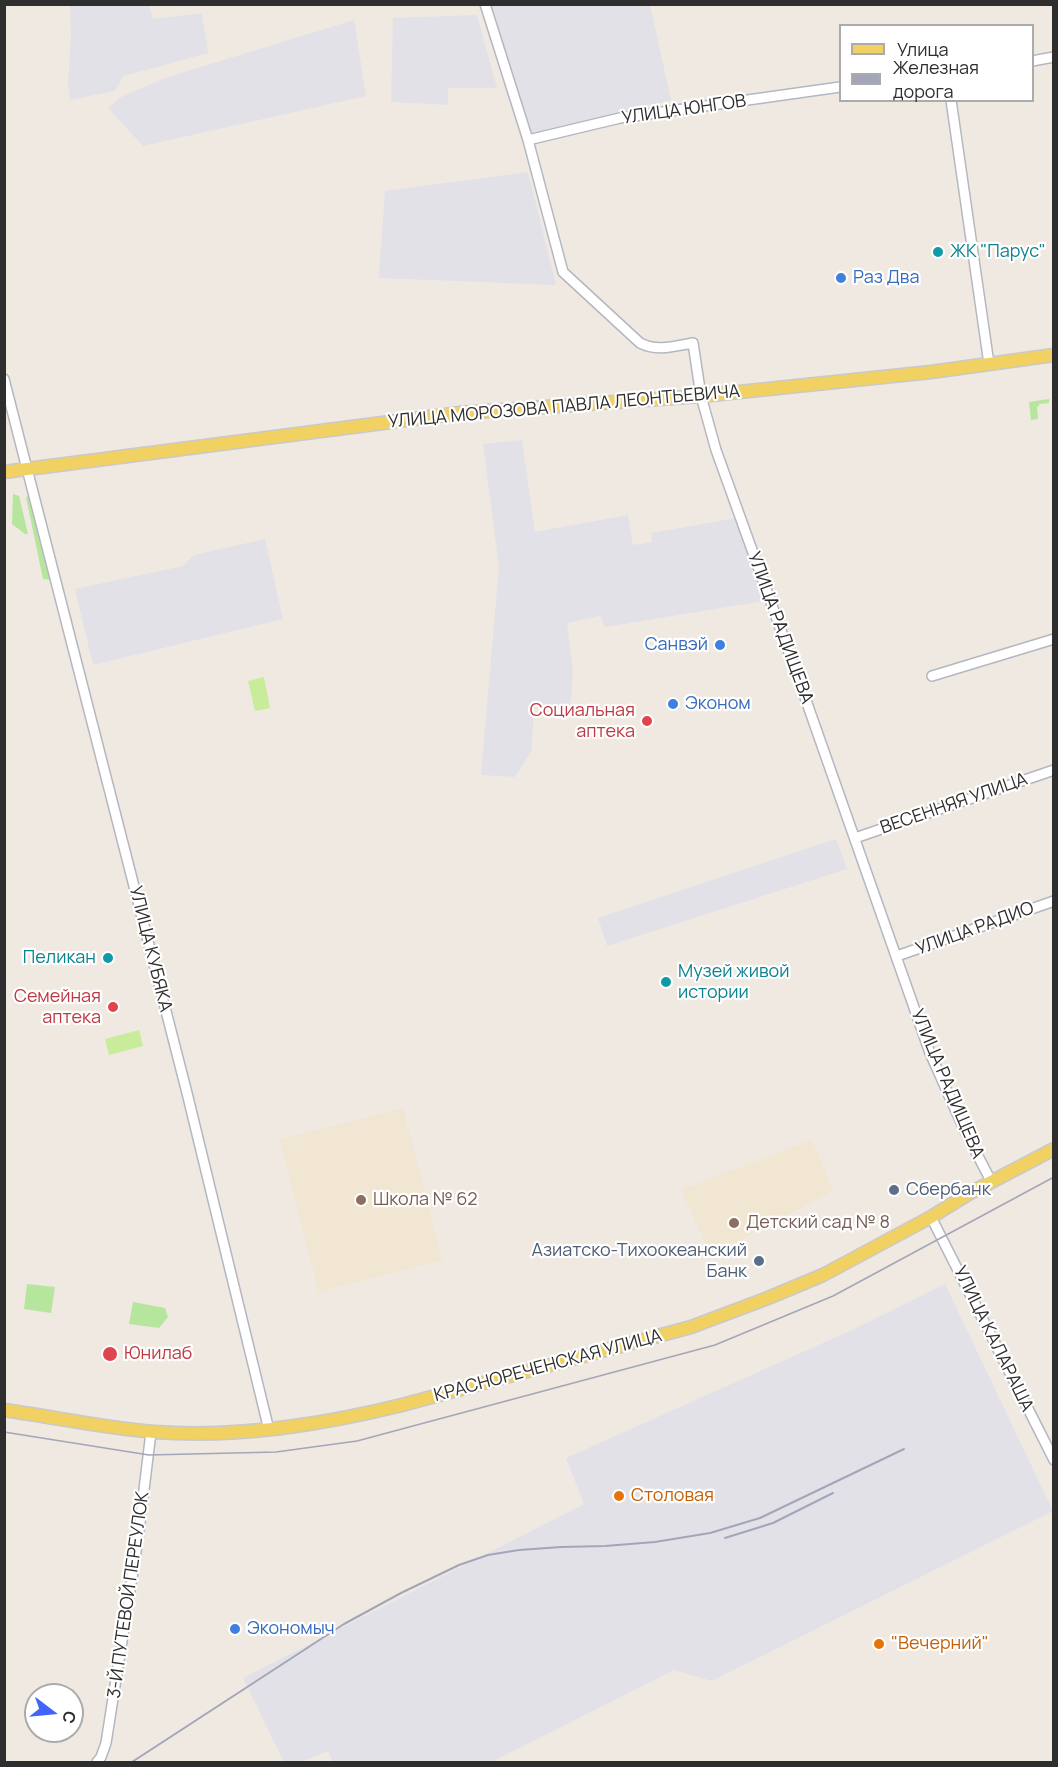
<!DOCTYPE html>
<meta charset="utf-8">
<style>
body{margin:0}
#map{position:relative;width:1058px;height:1767px;overflow:hidden;background:#efe9e1;font-family:Manrope,sans-serif}
canvas{display:block}
.frame{position:absolute;inset:0;border:6px solid #2e2e2e;pointer-events:none}
.legend{position:absolute;left:839px;top:24px;width:195px;height:78px;box-sizing:border-box;background:#fff;border:2px solid #ababab;margin:0;padding:8px 10px;list-style:none;font-size:18px;color:#2e2e2e}
.legend li{display:flex;align-items:center;gap:12px;height:30px}
.legend b{width:30px;border:2px solid #ababab}
.north{position:absolute;left:24px;top:1683px;width:60px;height:60px;box-sizing:border-box;background:#fff;border:2px solid #ababab;border-radius:50%;rotate:106deg;font-size:16px;font-weight:700;line-height:24px;text-align:center;color:#2e2e2e}
.north::after{content:'';display:block;margin:auto;width:21px;height:27px;background:#4264fb;clip-path:polygon(50% 0,100% 100%,50% 72%,0 100%)}
</style>
<div id="map">
<canvas width="1058" height="1767"></canvas>
<div class="frame"></div>
<ul class="legend">
<li><b style="height:8px;background:#f2d163"></b>Улица</li>
<li><b style="height:8px;background:#a3a6b8"></b>Железная дорога</li>
</ul>
<div class="north">С</div>
</div>
<script>
const c = document.querySelector('canvas').getContext('2d');
c.lineJoin = 'round';
function paint(path, color) {
  c.fillStyle = color;
  c.fill(path, 'evenodd');
}
function strokePath(path, color, width, dash) {
  c.strokeStyle = color;
  c.lineWidth = width;
  c.lineCap = dash ? 'butt' : 'round';
  c.setLineDash(dash || []);
  c.stroke(path);
}
function write(font, color, halo, rows, align = 'center') {
  c.font = font + ' Manrope,sans-serif';
  c.lineWidth = 4.5;
  c.setLineDash([]);
  c.textBaseline = 'middle';
  c.strokeStyle = halo;
  c.fillStyle = color;
  for (const [text, x, y, turn = 0] of rows) {
    c.save();
    c.translate(x, y);
    c.rotate((+turn || 0) * Math.PI / 180);
    c.textAlign = isNaN(turn) ? turn : align;
    if (halo) c.strokeText(text, 0, 0);
    c.fillText(text, 0, 0);
    c.restore();
  }
}
paint(new Path2D(`
 M141,5h8l4,14 49,-6 6,40 -84,23 -10,15 -44,9 -2,-15 3,-52 -1,-28z
 M491,5h159l21,95 -141,36z
 M477,15l20,73h-49v17l-57,-3 2,-84z
 M354,20l12,76 -223,50 -35,-38 13,-11 44,-19z
 M528,172l28,113 -177,-7 6,-87z
 M522,440l13,92 93,-17 5,30 19,-3 -1,-9 86,-15 27,83 -159,26 -5,-11 -33,7 6,51 -3,33 -36,1 -3,44 -16,25 -34,-2 18,-208 -16,-123z
 M265,539l18,80 -190,46 -18,-76 108,-23 11,-11z
 M836,839l11,30 -240,77 -9,-28z
 M945,1284l108,227 -341,170 -38,-11 -182,92h-159l-5,-11 -27,11h-17l-41,-84 341,-174 -18,-46 286,-128z`), '#e3e1e8');
paint(new Path2D(`
 M403,1108l39,152 -123,32 -39,-152z
 M812,1140l21,51 -122,64 -30,-65z`), '#f0e6d1');
paint(new Path2D(`
 M1049,399v4l-10,1v3l-2,-1 1,13 -7,1 -2,-18z
 M13,494l6,2 9,38h-3l-13,-10z
 M28,496l24,84 -9,-1 -17,-82z
 M27,1284l28,3 -4,26 -27,-4z
 M133,1302l32,6 3,9 -9,11 -30,-4z`), '#b6e59e');
paint(new Path2D(`
 M264,677l6,31 -15,3 -7,-30z
 M139,1030l4,16 -34,9 -4,-16z`), '#c9ec9a');
const minor = new Path2D(`
 M485,4l43,136 35,132 77,71c17,9 35,3 53,0l8,53 15,54 85,236 129,367 34,76 28,54
 M1032,61l22,-4
 M951,100l38,264
 M528,140l92,-22 220,-31
 M4,379l183,714 82,337
 M932,676l122,-37
 M855,838l199,-68
 M897,956l157,-55
 M931,1217l123,243
 M97,1762l4,-5 5,-14 32,-204 13,-107`);
const major = new Path2D(`
 M4,472l456,-59 241,-17 230,-24 123,-17
 M4,1410c50,7 100,18 150,22 84,6 167,-7 248,-27l289,-78 77,-29 55,-23 108,-58 39,-24 84,-44`);
strokePath(minor, '#b4b7c1', 12);
strokePath(major, '#c9c9c9', 15);
strokePath(minor, '#fff', 9);
strokePath(major, '#f2d163', 12);
strokePath(new Path2D(`
 M4,1432l145,23 127,-3 81,-11 358,-96 118,-49 221,-119`), '#a3a6b8', 1.5);
strokePath(new Path2D(`
 M725,1538l48,-15 60,-30
 M132,1762l212,-138 57,-31 58,-28 29,-10 31,-5 42,-3 44,-1 50,-4 55,-9 50,-15 144,-69`), '#a3a6b8', 2);
for (const [x, y, r, color] of [
 [938,252,6,"#0f9aa8"],
 [841,278,6,"#3f7fe0"],
 [720,645,6,"#3f7fe0"],
 [673,704,6,"#3f7fe0"],
 [647,721,6,"#e0444e"],
 [108,958,6,"#0f9aa8"],
 [666,982,6,"#0f9aa8"],
 [113,1007,6,"#e0444e"],
 [894,1190,6,"#5c6f8a"],
 [361,1200,6,"#8d6e63"],
 [734,1223,6,"#8d6e63"],
 [759,1261,6,"#5c6f8a"],
 [110,1354,8,"#e0444e"],
 [619,1496,6,"#e8710a"],
 [235,1629,6,"#3f7fe0"],
 [879,1644,6,"#e8710a"]
]) {
  const dot = new Path2D();
  dot.arc(x, y, r, 0, 2 * Math.PI);
  c.fillStyle = color;
  c.fill(dot);
  strokePath(dot, '#fff', 2);
}
write('18px', '#2e2e2e', '#fff', [
 ["УЛИЦА ЮНГОВ",684,110,-8],
 ["УЛИЦА МОРОЗОВА ПАВЛА ЛЕОНТЬЕВИЧА",564,407,-5],
 ["УЛИЦА РАДИЩЕВА",780,628,70],
 ["ВЕСЕННЯЯ УЛИЦА",954,804,-19],
 ["УЛИЦА РАДИО",975,929,-20],
 ["УЛИЦА КУБЯКА",150,949,76],
 ["УЛИЦА РАДИЩЕВА",947,1084,67],
 ["УЛИЦА КАЛАРАША",993,1339,64],
 ["КРАСНОРЕЧЕНСКАЯ УЛИЦА",548,1366,-15],
 ["3-Й ПУТЕВОЙ ПЕРЕУЛОК",129,1595,-82]
]);
write('18px', '#0d838f', '#fff', [
 ["ЖК \"Парус\"",950,252],
 ["Пеликан",96,958,"right"],
 ["Музей живой",678,972],
 ["истории",678,993]
], 'left');
write('18px', '#366cbe', '#fff', [
 ["Раз Два",853,278],
 ["Санвэй",708,645,"right"],
 ["Эконом",685,704],
 ["Экономыч",247,1629]
], 'left');
write('18px', '#be3a42', '#fff', [
 ["Социальная",635,711],
 ["аптека",635,732],
 ["Семейная",101,997],
 ["аптека",101,1018],
 ["Юнилаб",124,1354,"left"]
], 'right');
write('18px', '#4e5e75', '#fff', [
 ["Сбербанк",906,1190],
 ["Азиатско-Тихоокеанский",747,1251,"right"],
 ["Банк",747,1272,"right"]
], 'left');
write('18px', '#785e54', '#fff', [
 ["Школа № 62",373,1200],
 ["Детский сад № 8",746,1223]
], 'left');
write('18px', '#c56008', '#fff', [
 ["Столовая",631,1496],
 ["\"Вечерний\"",891,1644]
], 'left');
</script>
